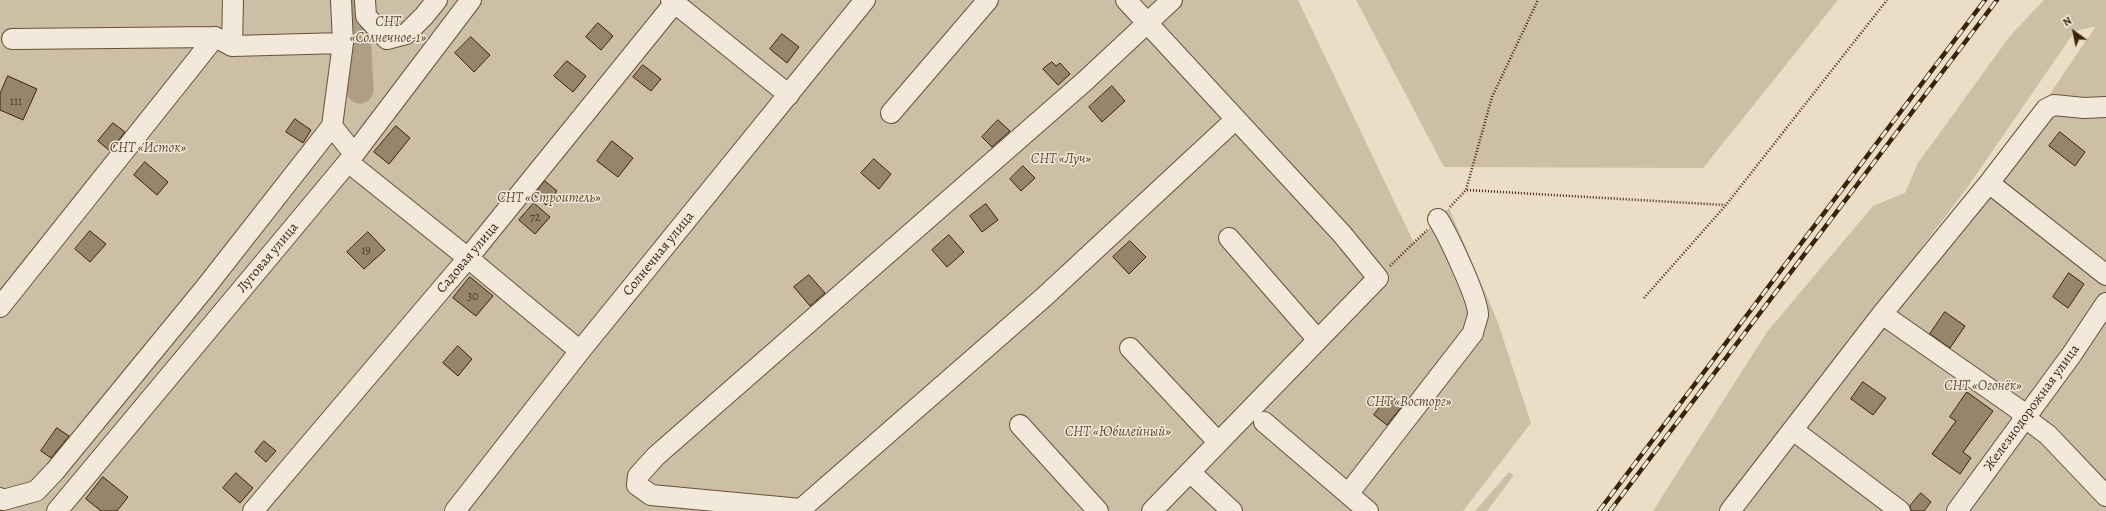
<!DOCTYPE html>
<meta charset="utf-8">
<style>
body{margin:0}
#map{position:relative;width:2106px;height:511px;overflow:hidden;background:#ebddc6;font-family:Alegreya,serif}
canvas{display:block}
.north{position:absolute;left:2054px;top:12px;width:40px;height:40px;-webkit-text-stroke:3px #f2e9da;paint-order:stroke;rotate:327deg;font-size:11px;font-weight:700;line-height:16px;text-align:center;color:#392408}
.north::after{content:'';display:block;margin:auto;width:14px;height:18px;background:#392408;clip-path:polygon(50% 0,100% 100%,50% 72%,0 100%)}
</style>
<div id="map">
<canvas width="2106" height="511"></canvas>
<div class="north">N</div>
</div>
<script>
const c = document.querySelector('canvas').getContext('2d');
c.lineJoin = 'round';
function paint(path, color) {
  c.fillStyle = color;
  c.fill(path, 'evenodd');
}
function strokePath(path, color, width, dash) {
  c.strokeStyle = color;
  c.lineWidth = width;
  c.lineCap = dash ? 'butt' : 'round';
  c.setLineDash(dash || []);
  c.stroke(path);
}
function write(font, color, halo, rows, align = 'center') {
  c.font = font + ' Alegreya,serif';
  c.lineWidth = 3;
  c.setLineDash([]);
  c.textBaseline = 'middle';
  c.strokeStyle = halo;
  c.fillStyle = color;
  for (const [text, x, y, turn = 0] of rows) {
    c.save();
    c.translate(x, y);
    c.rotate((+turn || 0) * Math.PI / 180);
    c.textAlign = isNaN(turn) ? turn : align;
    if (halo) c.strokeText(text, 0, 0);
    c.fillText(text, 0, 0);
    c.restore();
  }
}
paint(new Path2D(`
 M0,0h1298l116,243 35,-35 48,112 34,103 -68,88h-1463z
 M1356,0h482l-135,168 -259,-1z
 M2044,0h62v511h-373l308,-404 55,-81 -21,5 -108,157 -246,323h-68l114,-179 106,-126 32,-13 13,-30 92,-127z
 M1509,472l5,3 -27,36h-12z`), '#cdbea6');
strokePath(new Path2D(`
 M355,0l2,38
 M358,49l2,41`), '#ae9e85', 27);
const building = new Path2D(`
 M598,23l15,13 -12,14 -15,-13z
 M782,34l17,13 -12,16 -17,-14z
 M471,37l19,18 -16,17 -19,-19z
 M567,61l19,15 -13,16 -19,-16z
 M1052,62l4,4 4,-3 10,11 -12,11 -15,-16z
 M643,65l18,14 -10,12 -18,-14z
 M8,76l29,13 -14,31 -23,-10v-16z
 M1112,86l13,15 -23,21 -13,-15z
 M295,119l16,11 -8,13 -17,-11z
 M998,120l12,11 -18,16 -10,-10z
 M113,123l12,9 -15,19 -12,-10z
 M396,126l14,12 -21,26 -15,-12z
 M2060,132l25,20 -10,14 -26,-20z
 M612,141l21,17 -15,19 -21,-16z
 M874,159l17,15 -12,15 -18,-16z
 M145,162l23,20 -11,13 -23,-20z
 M1023,166l12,12 -14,13 -11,-12z
 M545,181l12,10 -11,14 -12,-10z
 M534,203l16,14 -15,17 -16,-14z
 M986,204l12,16 -16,12 -12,-16z
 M90,231l16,13 -16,18 -15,-13z
 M368,232l17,18 -21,19 -17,-17z
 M949,235l15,17 -17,15 -15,-17z
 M1130,241l16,16 -17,17 -16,-17z
 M2069,273l15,11 -16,24 -15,-11z
 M809,275l16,18 -15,13 -16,-19z
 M470,277l23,19 -17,20 -23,-18z
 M1945,312l20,14 -15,22 -20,-14z
 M458,346l14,13 -14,17 -15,-13z
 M1863,382l23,16 -13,17 -22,-16z
 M1967,392l26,19 -30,41 8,6 -11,16 -28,-20 24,-33 -6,-4z
 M1389,395l14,10 -16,20 -13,-10z
 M57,428l12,8 -18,22 -10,-7z
 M264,441l12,10 -10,11 -11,-10z
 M236,473l17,15 -13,15 -17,-15z
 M103,477l25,20 -11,14h-16l-15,-12z
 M1921,493l10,9 -7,9h-13l-1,-5z`);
paint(building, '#96846b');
strokePath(building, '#392408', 1);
const minor = new Path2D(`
 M365,0l1,16 21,23 19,-5 18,-18 13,-16
 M671,0l118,95
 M1126,0l216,234 36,44 -226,233
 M1172,0l-87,81 -429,375 -18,20 -1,9 14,10 150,14 242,-211 193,-179
 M12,39l203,-2 17,9 111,-3
 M232,46l1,-46
 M891,113l97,-113
 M332,126l22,28
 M348,162l120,96 112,93
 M1989,183l117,92
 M1229,238l89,102
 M0,307l215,-270
 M1882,314l136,95 6,8 24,18 58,61
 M1130,348l88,94
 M1264,422l104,89
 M1020,425l78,86
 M1793,430l107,81
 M1190,472l42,39
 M1348,494l125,-161c1,-6 4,-13 5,-18 1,-15 -31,-82 -40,-96
 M0,498l3,2 33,-9 19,-20 150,-183 127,-162 11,-83 -2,-43
 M57,511l291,-349 123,-162
 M253,511l215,-253 209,-258
 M455,511l125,-160 285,-351
 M1730,511l152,-197 107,-131 57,-74 8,-4 30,3 22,-1
 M1957,511l115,-157 34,-51`);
strokePath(minor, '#665238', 22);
strokePath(new Path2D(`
 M1467,190l258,15
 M1450,207l16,-17 26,-93 46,-97
 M1390,266l37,-36
 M1644,298l82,-93 161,-205`), '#392408', 2.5, [1, 2]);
strokePath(minor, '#f2e9da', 20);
const rail = new Path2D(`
 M1599,511l386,-511
 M1610,511l387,-511`);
strokePath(rail, '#392408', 4.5);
strokePath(rail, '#f2e9da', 3, [9]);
write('12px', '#503c21', null, [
 ["111",16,102],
 ["72",535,218],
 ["19",366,251],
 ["30",473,297]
]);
write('italic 14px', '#5e4a30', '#f2e9da', [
 ["СНТ",388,23],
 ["«Солнечное-1»",388,39],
 ["СНТ «Исток»",148,149],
 ["СНТ «Луч»",1061,160],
 ["СНТ «Строитель»",549,199],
 ["СНТ «Огонёк»",1983,387],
 ["СНТ «Восторг»",1409,403],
 ["СНТ «Юбилейный»",1118,433]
]);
write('14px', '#392408', '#f2e9da', [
 ["Солнечная улица",659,254,-51],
 ["Луговая улица",268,258,-50],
 ["Садовая улица",468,258,-50],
 ["Железнодорожная улица",2032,408,-54]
]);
</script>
